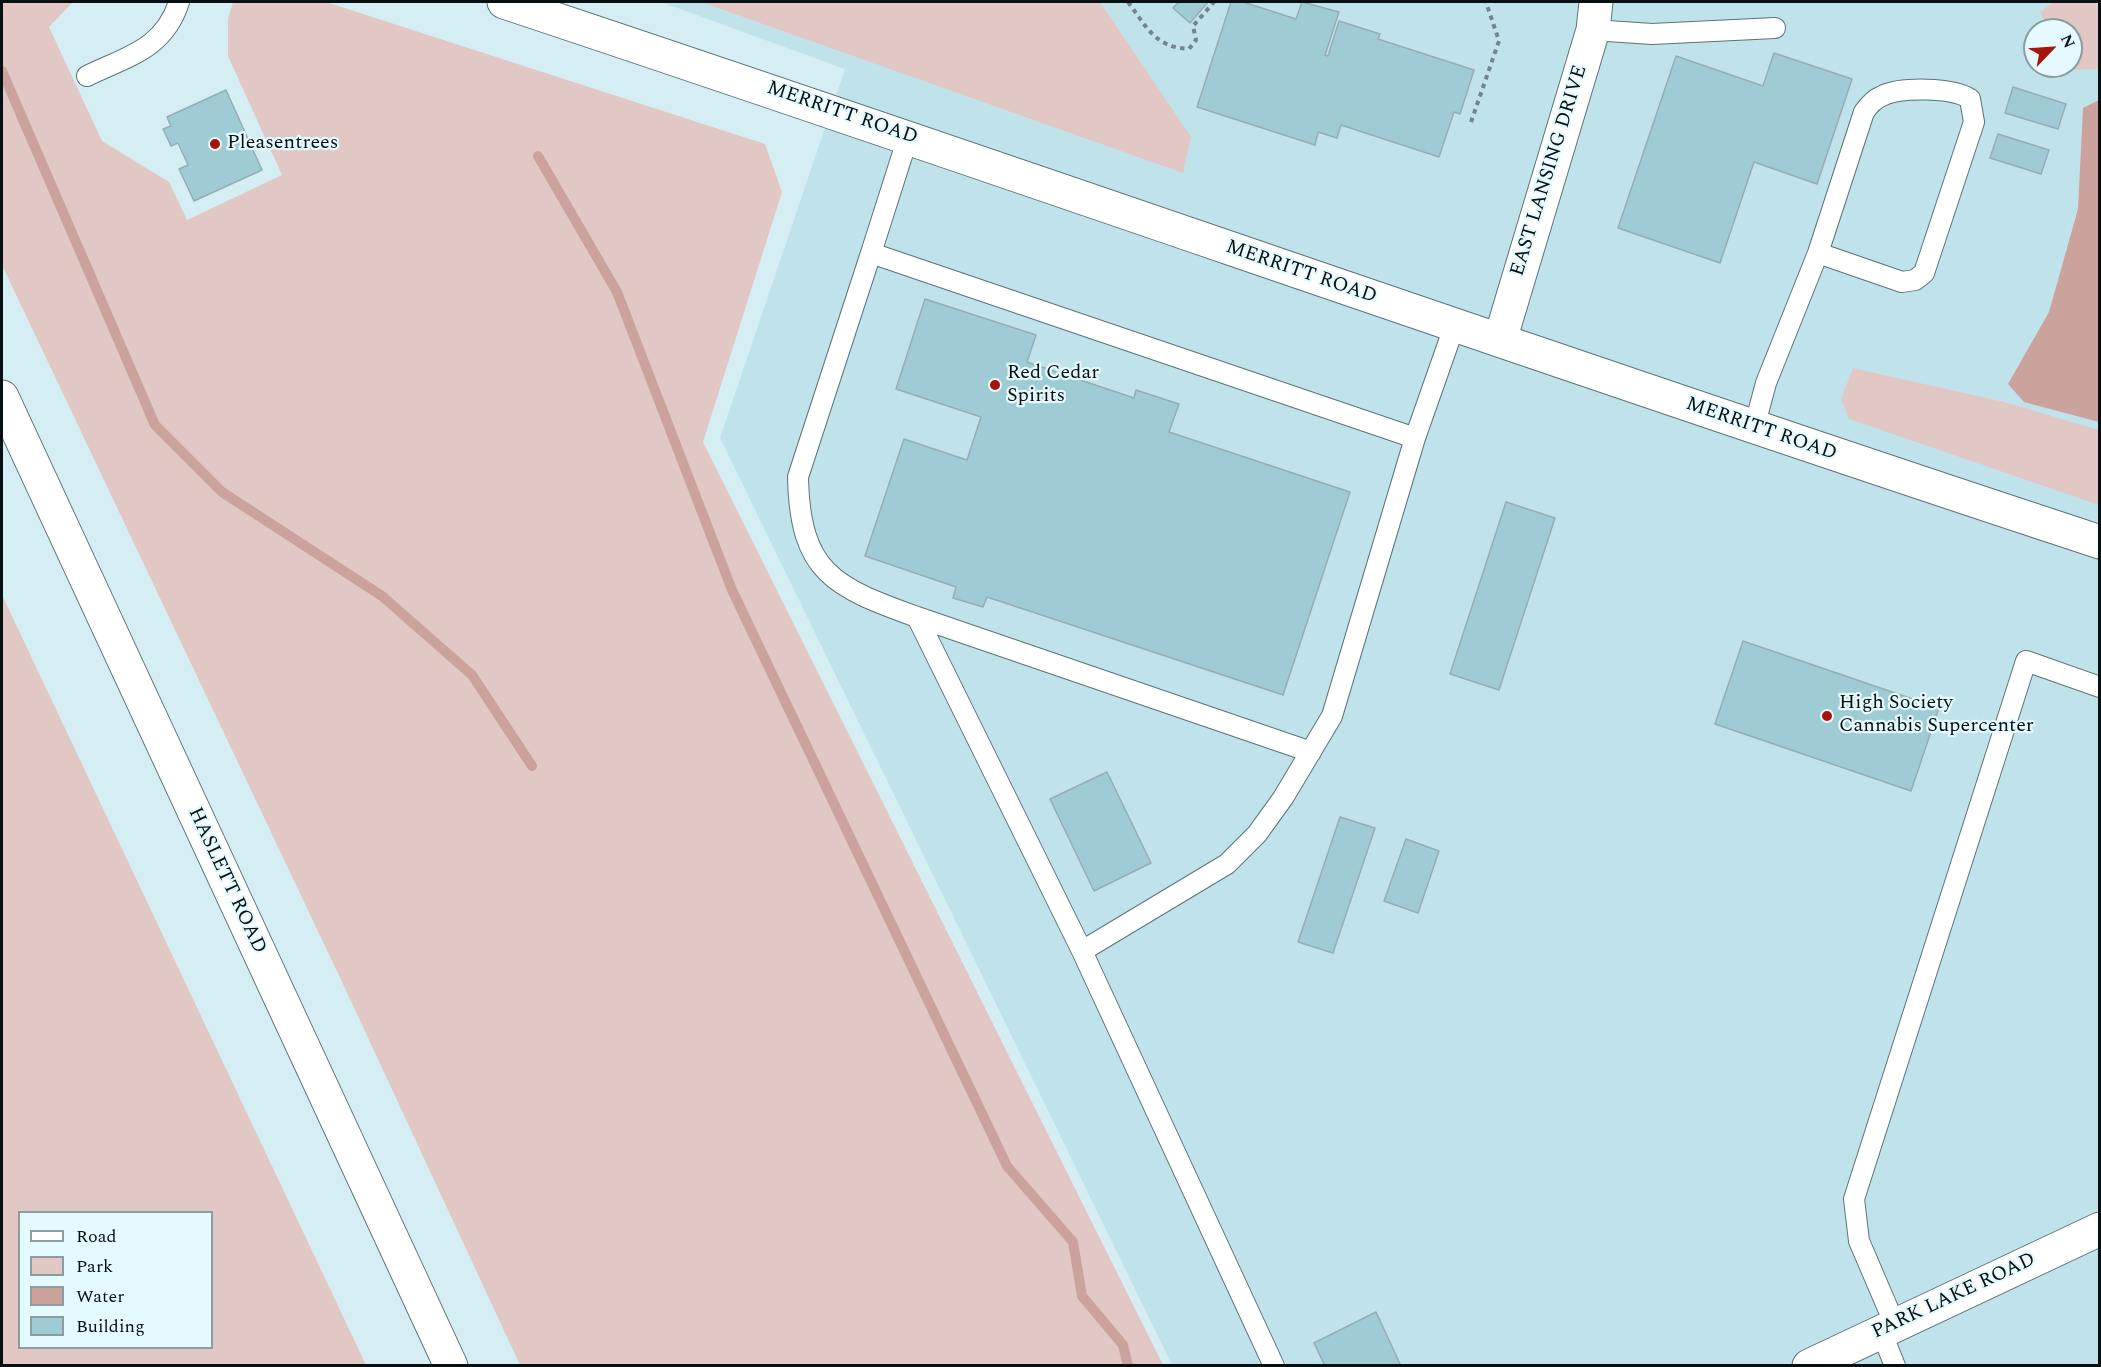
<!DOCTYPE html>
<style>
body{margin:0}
#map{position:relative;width:2101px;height:1367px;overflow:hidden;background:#d4eef3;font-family:Spectral,serif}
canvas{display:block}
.frame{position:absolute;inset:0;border:3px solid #060f11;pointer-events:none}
.legend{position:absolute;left:18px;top:1211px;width:195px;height:138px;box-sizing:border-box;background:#e5fafe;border:2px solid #8c9c9f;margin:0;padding:8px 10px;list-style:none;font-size:18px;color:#060f11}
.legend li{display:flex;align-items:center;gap:12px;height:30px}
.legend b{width:30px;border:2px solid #8c9c9f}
.north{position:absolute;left:2023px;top:18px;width:60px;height:60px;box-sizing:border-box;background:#e5fafe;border:2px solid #8c9c9f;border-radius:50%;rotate:65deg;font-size:16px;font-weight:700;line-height:24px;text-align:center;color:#060f11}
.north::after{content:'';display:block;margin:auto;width:21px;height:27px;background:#a71409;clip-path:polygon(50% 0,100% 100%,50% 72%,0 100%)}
</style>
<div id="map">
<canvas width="2101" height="1367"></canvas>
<div class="frame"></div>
<ul class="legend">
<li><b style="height:8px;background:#fff"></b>Road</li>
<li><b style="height:16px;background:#e1c8c4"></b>Park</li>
<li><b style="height:16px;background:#cba39c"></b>Water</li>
<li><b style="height:16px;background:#9fcbd4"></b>Building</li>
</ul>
<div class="north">N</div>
</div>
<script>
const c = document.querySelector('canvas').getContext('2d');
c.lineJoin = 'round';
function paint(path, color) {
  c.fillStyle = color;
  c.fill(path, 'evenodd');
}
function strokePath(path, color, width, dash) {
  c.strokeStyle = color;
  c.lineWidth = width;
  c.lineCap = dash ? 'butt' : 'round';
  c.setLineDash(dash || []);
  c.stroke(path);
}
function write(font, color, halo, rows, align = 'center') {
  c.font = font + ' Spectral,serif';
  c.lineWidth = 4.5;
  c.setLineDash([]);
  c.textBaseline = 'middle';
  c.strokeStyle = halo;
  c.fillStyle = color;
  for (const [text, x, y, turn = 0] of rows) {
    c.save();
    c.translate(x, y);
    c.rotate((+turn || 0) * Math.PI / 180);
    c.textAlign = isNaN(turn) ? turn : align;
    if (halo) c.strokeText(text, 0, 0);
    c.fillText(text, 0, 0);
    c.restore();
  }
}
paint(new Path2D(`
 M661,2h1438v1363h-927l-452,-927 125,-369zM2035,30h36v36h-36z`), '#c0e3eb');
paint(new Path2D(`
 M2,2h71l-24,25 53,114 67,41 18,38 95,-45 -54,-119v-37l5,-17h93l439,142 17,48 -79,250 460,923h-643l-177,-381 -341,-719z
 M701,2h399l91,135 -8,36z
 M2054,2h45v67l-30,1 -2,-4h4v-36h-22l-9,-18z
 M1853,368l151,34 95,28v75l-250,-86 -8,-20z
 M2,595l364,770h-364zM212,1212v136h-192v-136z`), '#e1c8c4');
paint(new Path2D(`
 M2099,100v322l-75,-20 -16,-18 41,-72 29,-103 5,-101z`), '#cba39c');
strokePath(new Path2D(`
 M2,71l153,354 67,67 160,104 90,79 60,91
 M538,156l79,136 115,298 275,576 66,76 9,54 41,49 5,21`), '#cba39c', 10);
const building = new Path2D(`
 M1179,2h29l-18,21 -17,-15z
 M1231,2h12l53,17 6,-17 37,10 -14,43 3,1 11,-35 41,13 -2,5 96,31 -14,44 -6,-2 -15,45 -98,-32 -4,13 -19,-6 -3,13 -118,-38z
 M1774,53l78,26 -35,105 -63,-22 -34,101 -102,-35 58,-172 87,30z
 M2013,87l53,17 -8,25 -53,-16z
 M226,90l36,80 -68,31 -15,-32 9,-4 -10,-22 -7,3 -8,-17 8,-3 -4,-9z
 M1998,134l51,16 -8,24 -51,-16z
 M925,299l111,36 -9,27 107,36 2,-8 43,14 -10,28 181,60 -67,203 -296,-98 -4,10 -30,-9 3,-11 -91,-31 39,-117 63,21 14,-43 -85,-28z
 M1506,502l49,16 -56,172 -49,-16z
 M1743,641l196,67 -28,83 -196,-67z
 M1107,772l44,91 -57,28 -44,-92z
 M1340,817l35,11 -42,125 -35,-11z
 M1406,839l33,12 -21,62 -34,-12z
 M1376,1312l25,54h-76l-11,-23z`);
paint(building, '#9fcbd4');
strokePath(building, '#95aeb3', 1.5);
const lane = new Path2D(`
 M1593,30l59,4 123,-6
 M87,76c41,-20 77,-27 92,-74
 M908,137l-37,116 544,185 39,-111
 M871,253l-73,224c2,96 36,110 119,140l165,334 145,-87 30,-30 26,-36 49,-82 83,-278
 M1754,428l12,-45 52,-130 46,-141c5,-7 10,-13 18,-16 18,-9 71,-9 88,3l4,23 -50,151 -9,7 -13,2 -84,-29
 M917,617l394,135
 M1082,951l192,415
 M1895,1325l-36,-84 -5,-42 172,-538 74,26
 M1881,1331l14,35`);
const street = new Path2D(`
 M504,2c533,177 1062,365 1596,540
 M1500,340l93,-310 3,-28`);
const secondary = new Path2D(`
 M2,397l449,969
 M1809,1366l291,-137`);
strokePath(lane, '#5b7378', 22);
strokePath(street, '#5b7378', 35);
strokePath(secondary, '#5b7378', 35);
strokePath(new Path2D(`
 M1128,2c19,25 26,45 61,47l7,-9 -3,-14 21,-24
 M1471,122l28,-81 -13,-39`), '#738589', 4, [4.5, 4.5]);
strokePath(lane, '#fff', 20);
strokePath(street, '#fff', 33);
strokePath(secondary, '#fff', 33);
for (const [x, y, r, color] of [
 [215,144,6,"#a71409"],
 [995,385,6,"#a71409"],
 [1827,716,6,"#a71409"]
]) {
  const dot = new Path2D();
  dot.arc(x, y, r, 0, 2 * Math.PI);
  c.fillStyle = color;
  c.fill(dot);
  strokePath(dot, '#e5fafe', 2);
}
write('20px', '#060f11', '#e5fafe', [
 ["MERRITT ROAD",842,114,19],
 ["EAST LANSING DRIVE",1550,171,-73],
 ["MERRITT ROAD",1301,273,19],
 ["MERRITT ROAD",1761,430,19],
 ["HASLETT ROAD",226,881,65],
 ["PARK LAKE ROAD",1954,1297,-25]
]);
write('20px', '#060f11', '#e5fafe', [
 ["Pleasentrees",227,144],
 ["Red Cedar",1007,374],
 ["Spirits",1007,397],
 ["High Society",1839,704],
 ["Cannabis Supercenter",1839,727]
], 'left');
</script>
